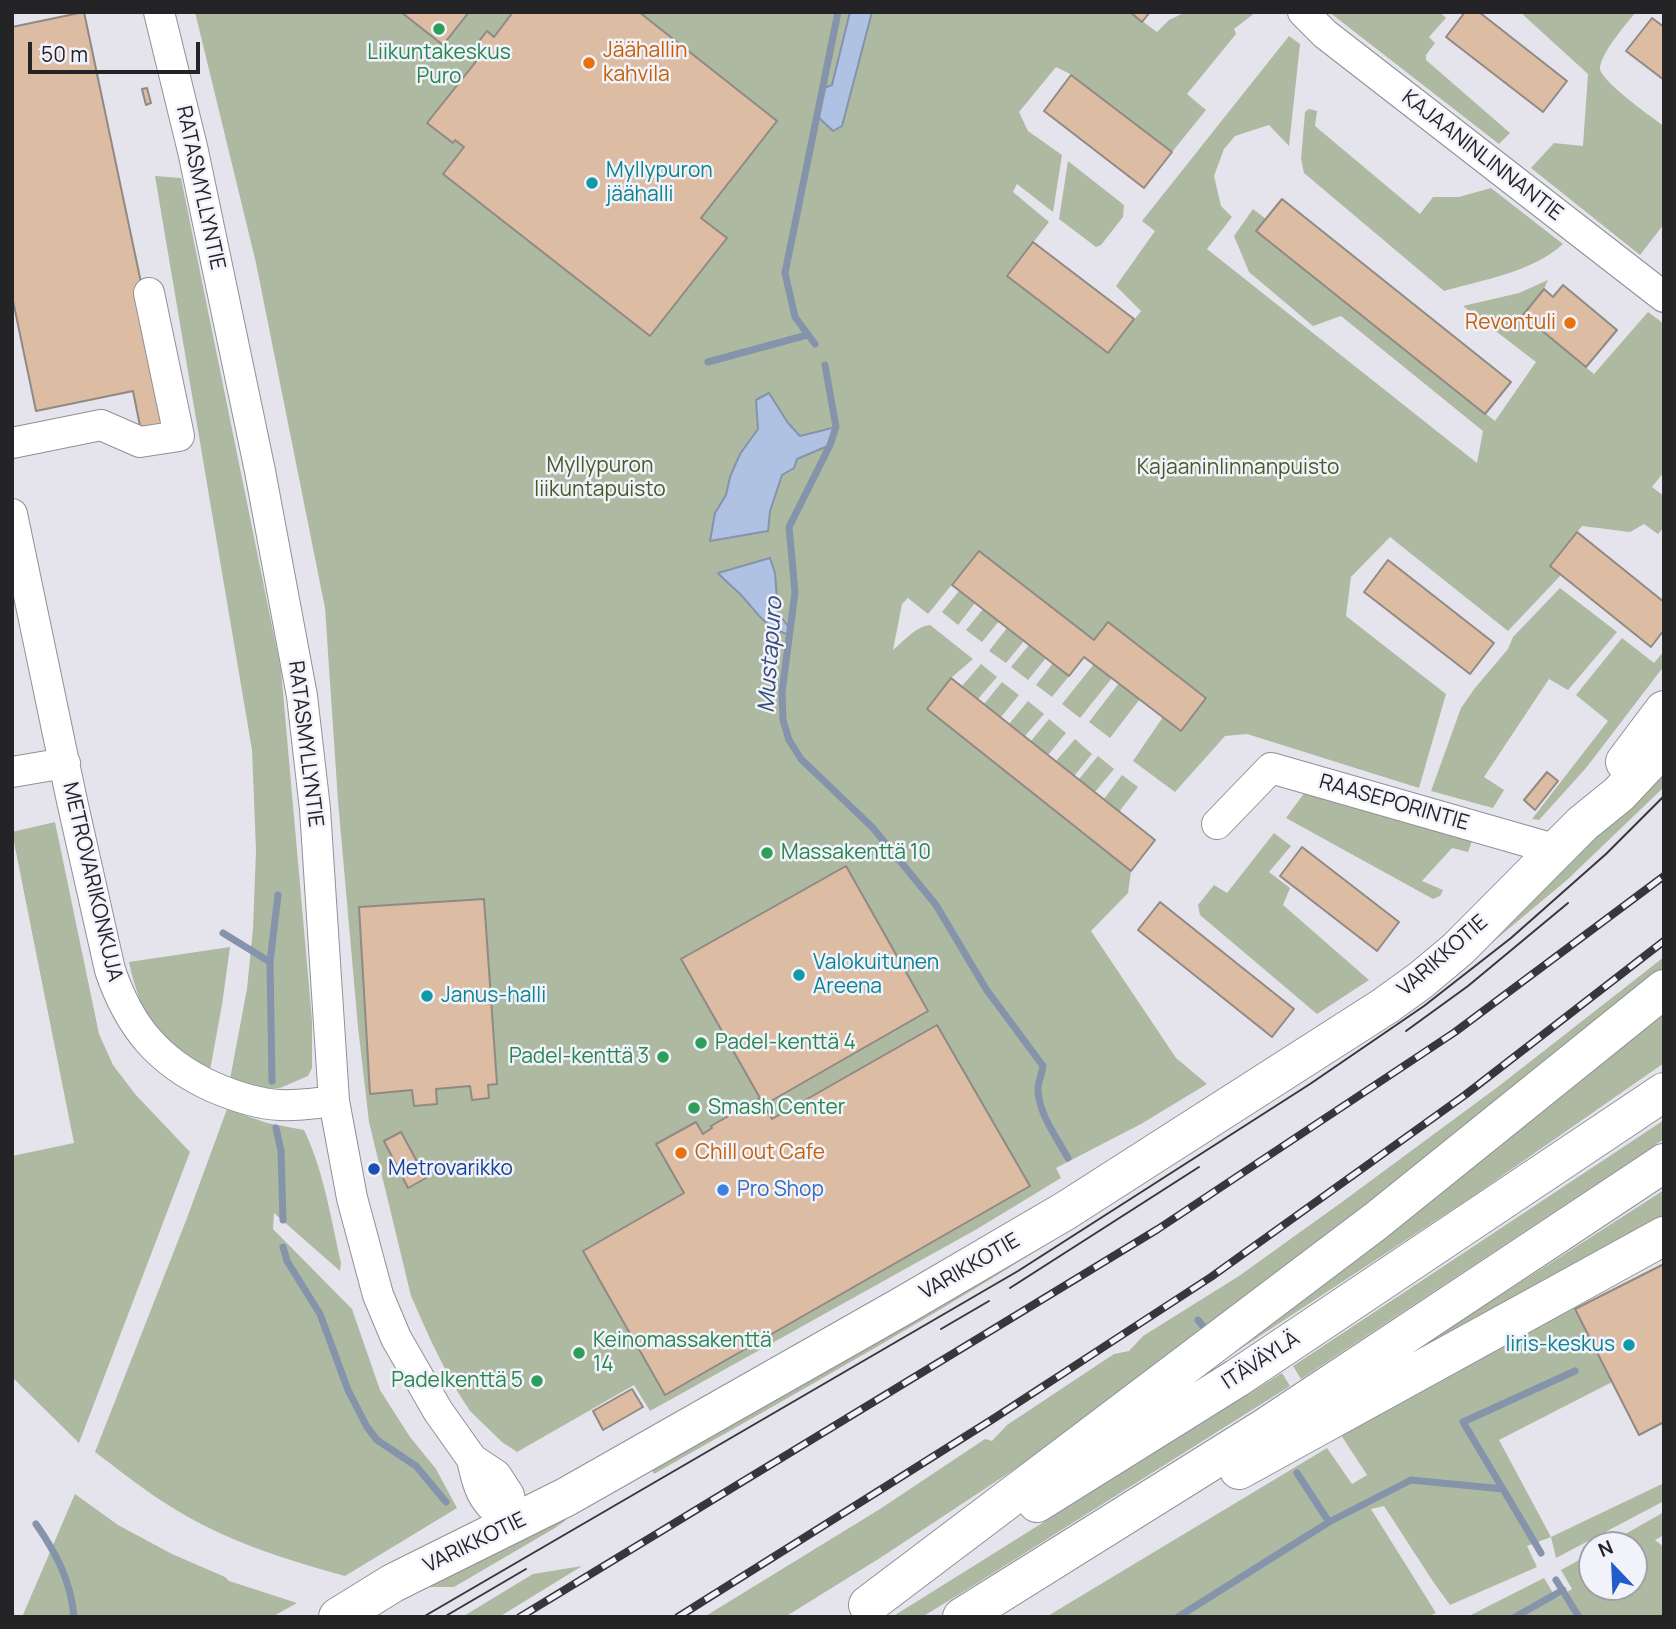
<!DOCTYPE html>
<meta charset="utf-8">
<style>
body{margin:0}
#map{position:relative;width:1676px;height:1629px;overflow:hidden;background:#e5e4ed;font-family:Manrope,sans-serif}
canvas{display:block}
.frame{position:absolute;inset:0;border:14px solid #242427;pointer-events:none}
.north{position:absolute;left:1578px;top:1531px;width:70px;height:70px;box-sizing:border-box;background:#f2f2fa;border:2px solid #a0a0a6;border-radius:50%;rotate:337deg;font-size:19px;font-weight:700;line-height:28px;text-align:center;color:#242427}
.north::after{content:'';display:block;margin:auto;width:24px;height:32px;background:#225cc8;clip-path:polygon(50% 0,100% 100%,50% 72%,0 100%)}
.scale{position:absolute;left:28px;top:42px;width:172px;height:32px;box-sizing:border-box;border:4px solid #242427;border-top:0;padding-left:9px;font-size:21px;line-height:24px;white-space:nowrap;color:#242427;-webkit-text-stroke:5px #f2f2fa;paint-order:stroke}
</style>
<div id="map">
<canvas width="1676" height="1629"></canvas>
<div class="frame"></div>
<div class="north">N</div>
<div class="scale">50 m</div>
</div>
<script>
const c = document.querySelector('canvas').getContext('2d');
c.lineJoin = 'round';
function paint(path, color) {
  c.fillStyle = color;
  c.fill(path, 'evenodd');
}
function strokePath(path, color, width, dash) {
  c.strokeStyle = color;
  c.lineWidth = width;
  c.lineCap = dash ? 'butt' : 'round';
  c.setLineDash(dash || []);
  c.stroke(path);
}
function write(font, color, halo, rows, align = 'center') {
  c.font = font + ' Manrope,sans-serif';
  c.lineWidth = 5;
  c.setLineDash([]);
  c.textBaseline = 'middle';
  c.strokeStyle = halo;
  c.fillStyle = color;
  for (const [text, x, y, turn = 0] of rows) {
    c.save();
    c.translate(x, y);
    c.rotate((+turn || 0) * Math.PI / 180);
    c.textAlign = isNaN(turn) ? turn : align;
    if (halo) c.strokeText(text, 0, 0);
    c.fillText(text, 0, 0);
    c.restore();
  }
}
paint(new Path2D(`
 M195,12h655l-18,74 -9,3 27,7 22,-84h258l27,20 12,-12 17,-8h70l-22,17 2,5 -49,60 19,16 -34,42 -100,-77 -16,-8 -37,45 9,19 34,24 -9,57 -36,-28 -4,8 36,30 -42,54 101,77 33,-42 -25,-25 39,-55 -13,-10 147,-185 11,8 -11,102 -20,-21 -34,11 -11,13 -10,27 7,30 11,11 -25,32 270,214 6,-32 -142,-115 -28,10 -64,-54 -15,-36 19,-27 13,10 -9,13 238,189 41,-59 -73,-56 56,-13 29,-13 -4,9 -21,26 71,59 54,-62 16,12v148l-12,15 12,9v31l-6,7 -14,-10 -14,8 -48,-6 -32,40 11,9 -53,56 -118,-94 -39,40 -5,39 100,78 -27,94 -172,-54 -22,2 -50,56 -42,-31 30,-44 18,14 25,-34 -98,-75 -14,18 -115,-89 -51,63 -20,-16 -6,6 -9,46c11,-9 22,-23 37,-25l43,34 -22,19 -24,31 204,162 -3,22 -37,38 85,127 31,26 -66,40 -85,44 5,10 -84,51 -327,182 -16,-26 -117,67 -15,-10 -32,-31 -18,-28 -21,-42 -20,-45 -42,-174 -11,-95 -20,-226 -13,-193 -69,-345z
 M1329,12h114l-1,2 4,4 -17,19 6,6 -9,12v5l84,73 -11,11z
 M1520,12h116c-10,12 -35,41 -36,56 -1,12 53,50 64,58v98l-24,31 -109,-87 23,-25 29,3 5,-72z
 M1309,109l8,2 -2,15 105,88 13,-17h26l32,-9 72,56c-30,28 -81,36 -119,47l-140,-118 -3,-14 4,-47z
 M1068,161l56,44 -1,12 -22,28 -5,2 -37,-28z
 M155,176l26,2 100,492 31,350v48l-4,8 -28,12h-20l-30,-9 17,-90 6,-61 3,-77 -4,-101z
 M1560,588l57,44 -49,58 -19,-11 -65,98 20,13 -11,18 -62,-17 30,-83 14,-20 33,-39 5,-12z
 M959,591l16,12 -17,22 -16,-13z
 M983,609l16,12 -17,21 -16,-12z
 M1007,628l17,13 -18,22 -17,-12z
 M1622,638l32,25 10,-12v15l-78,102 -47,52 -7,-1 76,-98 -32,-26z
 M1029,645l17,13 -18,22 -17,-13z
 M1053,663l16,13 -17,21 -16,-12z
 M981,664l16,13 -19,22 -16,-13z
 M1094,664l18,14 -32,40 -18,-14z
 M1002,682l17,13 -18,22 -17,-13z
 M1119,683l21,16 -30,39 -21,-16z
 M1028,701l16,13 -19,22 -16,-12z
 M1049,719l17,14 -18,22 -17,-14z
 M1075,739l17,15 -18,22 -18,-15z
 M1098,756l16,13 -19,23 -16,-13z
 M1664,756v31l-97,93 -116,97z
 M1122,775l16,12 -19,25 -15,-13z
 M1305,792l167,49 -4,11 -16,-4 -30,33 21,9 -3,6 -7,3 -147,-81z
 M55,822l44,212 14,31 22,29 55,58 -111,291 -67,-66v-221l62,-13 -62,-311z
 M1274,833l17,13 -22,26 21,16 -7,17 86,75 -52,34 -117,-99 -2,-10 16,-20 13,8z
 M230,947l-8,58 -12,65c-50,-24 -70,-55 -81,-108z
 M1664,957v16l-234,190 -385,286 -165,109 -95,59h-81l176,-108 105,-70 7,2 15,-16 107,-71 15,-3 14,-15 96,-60 103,-74 157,-116z
 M1664,1001v62l-191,133 -274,180z
 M227,1109l40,14 37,7c20,41 27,90 37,133l-1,8 -66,-58 -1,16 79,80 28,81 30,47 26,32 21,39 -112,68c-62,-17 -125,-37 -180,-73 -24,-15 -47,-34 -70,-51l92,-234z
 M1664,1120v19l-363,240 -8,-13z
 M1664,1190v31l-232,133 -4,-12z
 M1092,1215c-142,93 -291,175 -438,259l-5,-9z
 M1571,1303l41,79 -113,58 52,97 113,-54v18l-108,57 -5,-21 -24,9 10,21 -87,38 -16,-22 -50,-77 -13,3 65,104 -9,4h-381l281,-169 25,36 15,-9 -28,-43z
 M1282,1373l8,13 -319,201 -49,30h-30z
 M75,1494l43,31 54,29 53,23 4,4 68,22 -25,14h-250z
 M1664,1512v23l-9,5 9,7v70h-197l77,-39 12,20 16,-9 -11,-19 31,-17v34h42v-42h-28z
 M564,1515l2,5 -11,8 -101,59h-32z
 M582,1566l-83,51h-37l71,-43z`), '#aeb9a1');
const water = new Path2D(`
 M850,12h22l-30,114 -9,5 -16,-15 5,-27 10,-4z
 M769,393l19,30 12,13 36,-9 -6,18 -33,14 -3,9 -12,7 -12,36 -2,20 -58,10 5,-28 11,-18 4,-18 10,-23 18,-25 -2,-29z
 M770,558l5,15 3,40 12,16 -1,6c-27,-9 -32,-24 -50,-42 -7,-7 -14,-12 -21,-20z`);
paint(water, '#afc2e3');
strokePath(water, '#8593ab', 2);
strokePath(new Path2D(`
 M815,344l-20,-27 -10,-44 53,-261
 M708,362l99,-27
 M825,365l11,62 -6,18 -41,82 6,65 -13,100 1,28 6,20 12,19 72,69 63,77 50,84 57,77c-1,8 -5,16 -5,23 0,24 19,49 30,69
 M223,933l47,29
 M272,1081l-2,-119 8,-67
 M276,1128l5,23 2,69
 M283,1247l4,14 33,53 28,76 19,37 10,13 39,26 30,36
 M1198,1320l4,5
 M1297,1473l32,49 82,-42 92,9
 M36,1524c20,29 35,57 38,93
 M1541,1553l-78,-131 112,-51
 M1556,1580l23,37
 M1178,1617l151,-95
 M1515,1617l48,-27`), '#8593ab', 7);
const building = new Path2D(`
 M84,12l87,413 -30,6 -8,-40 -97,20 -24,-115v-269z
 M401,12h68l-26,33z
 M513,12h126l138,109 -76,97 26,20 -77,98 -207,-162 21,-27 -9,-7 -2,3 -26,-20 59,-74 -8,-6 5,-7 4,-5 7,6z
 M1130,12h20l-8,10z
 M1465,12h14l88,69 -24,31 -97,-75z
 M1652,18l12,9v53l-38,-29z
 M1071,75l101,77 -28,36 -100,-77z
 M147,88l4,15 -5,2 -4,-16z
 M1282,199l229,183 -26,32 -229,-183z
 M1033,242l101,77 -26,34 -101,-77z
 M1563,285l54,45 -31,37 -63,-52 21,-26 9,8z
 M1577,532l87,70v28l-13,17 -101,-81z
 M979,551l115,89 14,-18 98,76 -25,33 -97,-74 -15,19 -117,-91z
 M1388,560l106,83 -24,31 -106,-82z
 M951,678l204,162 -24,31 -204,-162z
 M1547,772l11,9 -23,29 -11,-10z
 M1302,847l97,75 -22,29 -97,-75z
 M846,866l82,145 -164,94 -83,-146z
 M484,899l13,185 -9,1 1,13 -17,2 -2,-14 -34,3 1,15 -23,2 -2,-16 -42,4 -11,-187z
 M1160,902l134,107 -22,28 -134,-107z
 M937,1025l93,161 -365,209 -82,-144 101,-58 -28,-49 40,-22 7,12 9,-6 -1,-2 49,-28 12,21z
 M401,1132l25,46 -18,10 -24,-47z
 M1664,1264v158l-25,13 -64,-126z
 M632,1389l11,18 -40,23 -10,-19z`);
paint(building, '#dcbca3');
strokePath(building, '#908984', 2);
const minor = new Path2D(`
 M159,12l34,139 67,320 42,225 13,113 19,292 18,97 26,97 18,43 42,73 34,48 24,16 13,20 5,30
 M1303,12l22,22 339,263
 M12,443l89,-18 39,17 39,-6 -30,-143
 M12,514l60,287 38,169c19,56 48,92 103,117 21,9 44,17 67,18 18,1 36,-2 54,-4
 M12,772l53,-9
 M1217,824l54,-56 286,82
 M472,1459c8,37 12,44 42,66`);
const major = new Path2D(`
 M1625,762l39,-52
 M338,1617l55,-34 173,-86 340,-193 159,-93 320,-205 36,-26 37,-31 124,-125 37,-30 45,-48`);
const highway = new Path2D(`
 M1239,1470l425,-234
 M1037,1503l200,-125 427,-286
 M868,1605l508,-384 288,-232
 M962,1617l304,-190 398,-264`);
strokePath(minor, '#909098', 32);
strokePath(major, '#909098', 40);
strokePath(highway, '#909098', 40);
strokePath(minor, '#fff', 30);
strokePath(major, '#fff', 38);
strokePath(highway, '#fff', 38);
strokePath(new Path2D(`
 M1406,1031l62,-45 100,-83
 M1010,1288l189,-121
 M941,1329l48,-28
 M423,1617l595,-346 292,-187 114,-78 87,-68 95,-84 58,-58
 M444,1617l82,-48`), '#37373b', 2);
const rail = new Path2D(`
 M520,1617l638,-388 297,-197 209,-156
 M678,1617l315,-198 218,-142 254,-182 199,-154`);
strokePath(rail, '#37373b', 8);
strokePath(rail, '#f2f2fa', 5, [16]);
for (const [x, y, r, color] of [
 [439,29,7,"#2e9e5b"],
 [589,63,7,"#e8710a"],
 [592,183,7,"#0f9aa8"],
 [1570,323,7,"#e8710a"],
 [767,853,7,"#2e9e5b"],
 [799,975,7,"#0f9aa8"],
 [427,996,7,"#0f9aa8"],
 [701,1043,7,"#2e9e5b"],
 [663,1057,7,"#2e9e5b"],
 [694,1108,7,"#2e9e5b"],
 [681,1153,7,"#e8710a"],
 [374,1169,7,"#1a4fb4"],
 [723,1190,7,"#3f7fe0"],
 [1629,1345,7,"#0f9aa8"],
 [579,1353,7,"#2e9e5b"],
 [537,1381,7,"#2e9e5b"]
]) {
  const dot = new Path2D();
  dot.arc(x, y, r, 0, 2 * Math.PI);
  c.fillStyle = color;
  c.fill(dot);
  strokePath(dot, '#f2f2fa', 2.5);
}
write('21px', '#c56008', '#f2f2fa', [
 ["Jäähallin",603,51],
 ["kahvila",603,75],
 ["Revontuli",1556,323,"right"],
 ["Chill out Cafe",695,1153]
], 'left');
write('21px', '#27864d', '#f2f2fa', [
 ["Liikuntakeskus",439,53,"center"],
 ["Puro",439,77,"center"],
 ["Massakenttä 10",781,853],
 ["Padel-kenttä 4",715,1043],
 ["Padel-kenttä 3",649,1057,"right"],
 ["Smash Center",708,1108],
 ["Keinomassakenttä",593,1341],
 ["14",593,1365],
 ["Padelkenttä 5",523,1381,"right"]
], 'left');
write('21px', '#242427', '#f2f2fa', [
 ["KAJAANINLINNANTIE",1482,156,38],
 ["RATASMYLLYNTIE",200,188,78],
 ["RATASMYLLYNTIE",305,744,83],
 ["RAASEPORINTIE",1394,803,16],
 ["METROVARIKONKUJA",92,882,77],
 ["VARIKKOTIE",1443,956,-41],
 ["VARIKKOTIE",970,1267,-30],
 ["ITÄVÄYLÄ",1261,1361,-33],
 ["VARIKKOTIE",475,1543,-26]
]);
write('21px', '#0d838f', '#f2f2fa', [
 ["Myllypuron",606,171],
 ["jäähalli",606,195],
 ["Valokuitunen",813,963],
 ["Areena",813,987],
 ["Janus-halli",441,996],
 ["Iiris-keskus",1615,1345,"right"]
], 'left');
write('21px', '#465a25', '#f2f2fa', [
 ["Myllypuron",600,466],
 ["liikuntapuisto",600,490],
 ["Kajaaninlinnanpuisto",1238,468]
]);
write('21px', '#164399', '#f2f2fa', [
 ["Metrovarikko",388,1169]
], 'left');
write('21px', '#366cbe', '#f2f2fa', [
 ["Pro Shop",737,1190]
], 'left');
write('italic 23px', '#334c79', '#f2f2fa', [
 ["Mustapuro",771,655,-86]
]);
</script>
